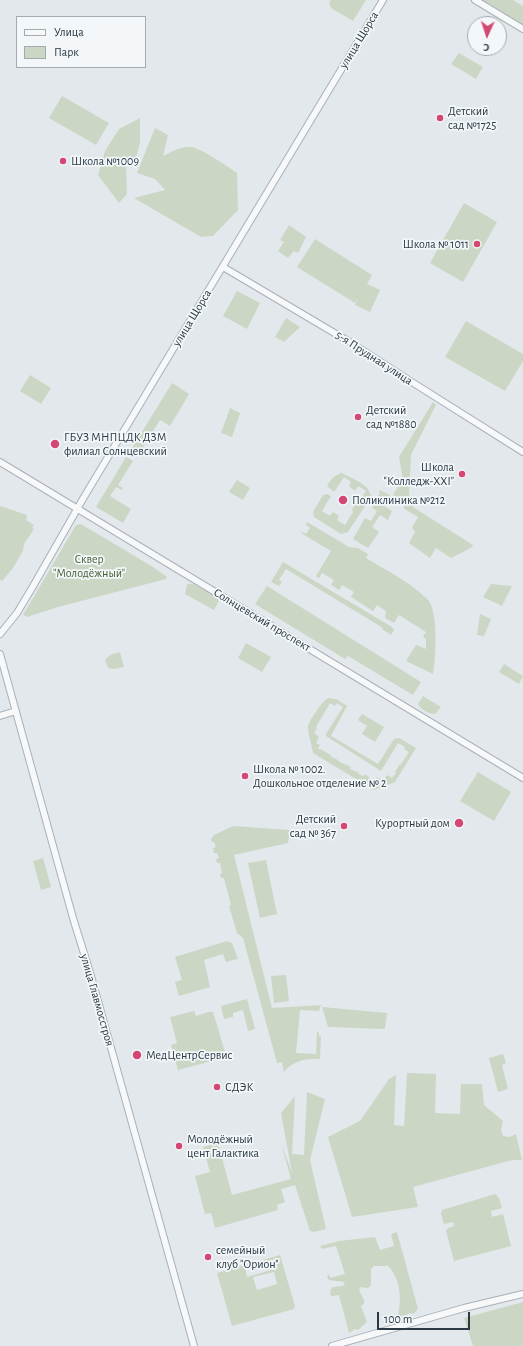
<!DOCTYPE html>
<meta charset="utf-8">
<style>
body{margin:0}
#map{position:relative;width:523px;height:1346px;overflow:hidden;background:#e3e8ec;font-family:"Alegreya Sans",sans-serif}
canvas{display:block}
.legend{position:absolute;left:16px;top:16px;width:130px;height:52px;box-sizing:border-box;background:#f3f7f9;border:1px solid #a3abb1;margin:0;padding:5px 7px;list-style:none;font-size:12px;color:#2a3945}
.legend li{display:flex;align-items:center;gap:8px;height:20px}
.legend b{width:20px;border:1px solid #a3abb1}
.north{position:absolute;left:467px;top:16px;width:40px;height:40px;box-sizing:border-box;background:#f3f7f9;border:1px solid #a3abb1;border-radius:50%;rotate:183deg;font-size:11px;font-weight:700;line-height:16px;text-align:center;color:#2a3945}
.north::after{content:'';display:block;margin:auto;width:14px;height:18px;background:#d44674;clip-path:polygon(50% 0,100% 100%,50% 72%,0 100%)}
.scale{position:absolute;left:377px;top:1312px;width:93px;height:18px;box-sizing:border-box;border:2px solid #2a3945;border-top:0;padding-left:5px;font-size:12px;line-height:14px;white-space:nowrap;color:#2a3945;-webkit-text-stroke:3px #f3f7f9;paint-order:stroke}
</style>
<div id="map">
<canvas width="523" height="1346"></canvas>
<ul class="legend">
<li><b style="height:5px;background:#f7f8fa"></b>Улица</li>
<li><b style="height:11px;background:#ccd6c4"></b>Парк</li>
</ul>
<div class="north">С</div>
<div class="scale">100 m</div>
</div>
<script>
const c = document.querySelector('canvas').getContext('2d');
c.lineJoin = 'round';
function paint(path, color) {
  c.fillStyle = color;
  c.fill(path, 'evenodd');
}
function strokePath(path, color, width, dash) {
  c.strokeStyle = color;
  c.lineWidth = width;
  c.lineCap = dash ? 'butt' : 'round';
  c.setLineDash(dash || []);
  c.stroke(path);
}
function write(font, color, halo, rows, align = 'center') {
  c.font = font + ' "Alegreya Sans",sans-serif';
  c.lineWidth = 3.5;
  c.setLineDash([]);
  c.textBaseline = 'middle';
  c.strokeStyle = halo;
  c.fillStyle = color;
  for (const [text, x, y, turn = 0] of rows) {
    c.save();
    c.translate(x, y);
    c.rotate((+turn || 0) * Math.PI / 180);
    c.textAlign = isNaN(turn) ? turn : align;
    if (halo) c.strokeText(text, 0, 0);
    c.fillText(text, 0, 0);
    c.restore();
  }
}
paint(new Path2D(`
 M331,0h35l-13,21 -22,-13 -2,-5z
 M482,0h31l10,6v19z
 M459,53l24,14 -7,12 -25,-15z
 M62,96l47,27 -13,22 -47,-27z
 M140,118v24l-5,20 -9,3 1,29 -8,9 -21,-28 7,-24 14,-22z
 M155,128l13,7 -5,21c8,-4 18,-10 27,-9 10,0 38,20 47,26l1,37 -25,26 -12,1 -67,-39 31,-8 -10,-11 -18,-6z
 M464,203l33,19 -34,60 -33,-19z
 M289,225l17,12 -8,16 -4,-2 -6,7 -10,-7 6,-9 -4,-2z
 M315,239l57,36 -5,9 13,6 -10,22 -15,-7 3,-7 -3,5 -58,-36z
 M237,291l23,12 -13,26 -24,-13z
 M286,318l14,9 -16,15 -9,-5z
 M466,321l57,33v7l-18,30 -60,-34z
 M30,375l21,13 -10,16 -21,-13z
 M172,383l17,11 -19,32 -10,-6 -23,37 -8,-4z
 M433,402l3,3 -25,50 -2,39 4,13 60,38 -2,3 -20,10 -15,-10 -6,10 -21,-15 6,-11 -3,-4 6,-11 -15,-9 4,-6 -14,-7 10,-16 -4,-22z
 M230,408l10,5 -8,24 -11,-4z
 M126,457l7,4 -15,24 5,3 -1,2 -6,-3 -6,9 21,13 -8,14 -27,-16z
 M342,473c10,6 28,11 29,24l-23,35 -7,2 -27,-17 -1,-5 10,-17 4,-1 4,2 -9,15 8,5 3,-4 6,4 -2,4 8,5 8,-13 -1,-2 3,-6 2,1 9,-14 -8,-5 -3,5 -6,-5 2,-4 -7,-5 -10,15 -7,-6c4,-7 7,-11 15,-13z
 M237,480l13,8 -7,12 -14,-8z
 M380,490l10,5 -6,11 8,5 -4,9 -8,-5 -8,12 7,5 -11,16 -15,-9 12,-21 6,3 6,-10 -5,-3 8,-15 -1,-1z
 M0,506l27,9 -1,5 8,5 -2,3 2,1 -10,15 -1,7 -10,17 -11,13 -2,-1z
 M307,522l42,25 9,1 10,6 -2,4c18,11 36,20 52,33 3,3 8,6 11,10 9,13 7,57 4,73l-27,-13 10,-16 10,4v-10l-3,-2 3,-5 -27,-17 -5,8 -9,-5 1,-7 -9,-6 -4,6 -22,-14 3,-5 -12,-7 -3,5 -8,-5 3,-5 -12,-7 -3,5 -3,-2 15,-25 -30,-18 1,-1 4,2 4,-6 -4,-3z
 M81,524l72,43 14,10 -1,2 -108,28 -31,10 -4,-2 53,-90z
 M283,562l109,65 2,3 -3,5 -9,-6 1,-1 -97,-59 -7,11 3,2 -3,4 -8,-4z
 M188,584h5l27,15 -6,11 -29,-16 2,-9z
 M491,584l21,2 -10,20 -19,-9z
 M267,586l154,96 -8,13 -65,-39 -3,3 -90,-55z
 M480,614l11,5 -7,17 -7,-1z
 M246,643l25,14 -9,15 -24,-14z
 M120,652l4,15 -10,2 -6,-1 -3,-8 5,-5z
 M504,664l19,12 -4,8 -20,-12z
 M423,696l18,11 -6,7c-6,0 -15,-5 -17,-10z
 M328,698l8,1 11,7 -16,30 47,28 16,-25 5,-1 17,10 -21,34 -21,8 -61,-37c-1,-8 -5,-18 -5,-26 1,-7 14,-25 20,-29zM330,703l5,3 2,-3 6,4 -17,27v2l55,35 17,-28 7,4 -1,2 5,3 -8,12h-1l-5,8 1,1 -1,2h-1l-2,3 -5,-3 -3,6 -7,-4 -3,5 -5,-3v-2l-4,-3 -1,2 -6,-2 1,-1 -9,-4 1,-2c-5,-3 -9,-3 -13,-6v-1l-8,-4 1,-1 -13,-7 2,-3 -4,-2 3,-6 -5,-4 3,-5 -1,-1z
 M362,714l22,13 -9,15 -13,-8 5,-8 -9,-6z
 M478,772l33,20 -17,29 -34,-20z
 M233,826l57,4 -2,13 -54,12 38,153 49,-3 -2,6 -19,-1 -4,43 20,1 1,-22 2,1v3l2,1 -1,22c-14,-1 -27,2 -36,13l-2,-10 -5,1 -34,-125 -6,-5 -8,-27 2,-1 -7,-27h-3l-1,-4 2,-1 -2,-10h-3l-1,-4 3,-1 -2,-5h-3l-1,-5 3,-1 -2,-5h-2l-1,-3 3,-4z
 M43,858l8,29 -10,3 -8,-29z
 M266,860l11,54 -17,4 -12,-55z
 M227,941l5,2 6,16 -12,3 -3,-8 -19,6 6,27 -31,9 -4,-14 7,-2 -7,-23z
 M286,975l3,26 -15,2 -3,-27z
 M247,999l8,30 -7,2 -5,-21 -10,3v4l-9,2 -3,-13z
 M322,1007l65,6 -2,16 -57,-2z
 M194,1011l2,5 12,-4h5l12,40v4l-2,2 -45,12 -7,-25 6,-2 -7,-26z
 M503,1054l3,9 -4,2 6,24 -10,3 -9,-34z
 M407,1073l29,1 -1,39 25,1 1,-30h21l2,21 19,16 -2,9 2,6 7,1 6,-3 6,26h-10l-99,27 5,20 -66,10 -24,-80 32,-16 29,-42 7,-4 -2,50 10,1z
 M307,1092l18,7 -15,61 16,69 -12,3 -4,-1 -15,-46 -14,4 4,13 -8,3 1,5 -63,18 -4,-15 -6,1 -10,-38 15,-4 -7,-25 15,-4 14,52 59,-16 -10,-36 11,30 -11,-60 14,-17 -3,58 12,1z
 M495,1194l4,4 3,10 -11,3 1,6 11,-3 8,32 -57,15 -8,-30 2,-3 6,-2 -1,-4 -9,2 -3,-10 1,-4z
 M397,1232l21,77 -5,5 -3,-1 -10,5 -2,-3c4,-16 2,-37 -10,-49h-14l-3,3v16l-3,3 -7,-1 -2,3 5,10v4l-3,2 6,16 -9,8 -3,-1 -6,4 -10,-38 -8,1c-1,-4 -1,-6 2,-9l10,-1 2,-4 -16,-2 -2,-3 2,-3 1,4 15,-4 -9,-28 -14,3 -2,-3 19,-5 36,-4 5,13 14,-4 -3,-12z
 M280,1255l15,51 -1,3 -62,17 -15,-53zM275,1259l3,9 -31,9 -2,-9zM274,1272l3,12 -20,6 -4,-13z
 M523,1302v44h-50l-9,-28z`), '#ccd6c4');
const minor = new Path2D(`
 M475,0l48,29
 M223,267l130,77 62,40 108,68
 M0,462l523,316
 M0,634l17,-21 15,-25 52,-91 299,-497
 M0,654l73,264 18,58 103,370
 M0,716l16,-5
 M332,1346l132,-38 59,-14`);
strokePath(minor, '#a8b0b7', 8);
strokePath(minor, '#f7f8fa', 6);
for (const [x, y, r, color] of [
 [440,118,4,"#d44674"],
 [63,161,4,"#d44674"],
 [477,244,4,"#d44674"],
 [358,417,4,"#d44674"],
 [55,444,5,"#d44674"],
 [462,474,4,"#d44674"],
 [343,500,5,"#d44674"],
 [245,776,4,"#d44674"],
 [459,823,5,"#d44674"],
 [344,826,4,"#d44674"],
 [137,1055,5,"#d44674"],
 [217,1087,4,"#d44674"],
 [179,1146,4,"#d44674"],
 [208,1257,4,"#d44674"]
]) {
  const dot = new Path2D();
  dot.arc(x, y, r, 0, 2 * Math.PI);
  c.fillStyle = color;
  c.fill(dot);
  strokePath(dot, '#f3f7f9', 1.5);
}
write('12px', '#2a3945', '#f3f7f9', [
 ["улица Щорса",359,40,-59],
 ["улица Щорса",192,318,-59],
 ["5-я Прудная улица",374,358,33],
 ["Солнцевский проспект",262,620,31],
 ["улица Главмосстроя",97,1000,74]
]);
write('12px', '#2a3945', '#f3f7f9', [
 ["Детский",448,111],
 ["сад №1725",448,125],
 ["Школа №1009",71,161],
 ["Школа № 1011",469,244,"right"],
 ["Детский",366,410],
 ["сад №1880",366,424],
 ["ГБУЗ МНПЦДК ДЗМ",64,437],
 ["филиал Солнцевский",64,451],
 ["Школа",454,467,"right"],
 ["\"Колледж-XXI\"",454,481,"right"],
 ["Поликлиника №212",352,500],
 ["Школа № 1002.",253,769],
 ["Дошкольное отделение № 2",253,783],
 ["Детский",336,819,"right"],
 ["сад № 367",336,833,"right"],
 ["Курортный дом",450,823,"right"],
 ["МедЦентрСервис",146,1055],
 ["СДЭК",225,1087],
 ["Молодёжный",187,1139],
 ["цент Галактика",187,1153],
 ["семейный",216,1250],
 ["клуб \"Орион\"",216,1264]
], 'left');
write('12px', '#466137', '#f3f7f9', [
 ["Сквер",89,559],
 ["\"Молодёжный\"",89,573]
]);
</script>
